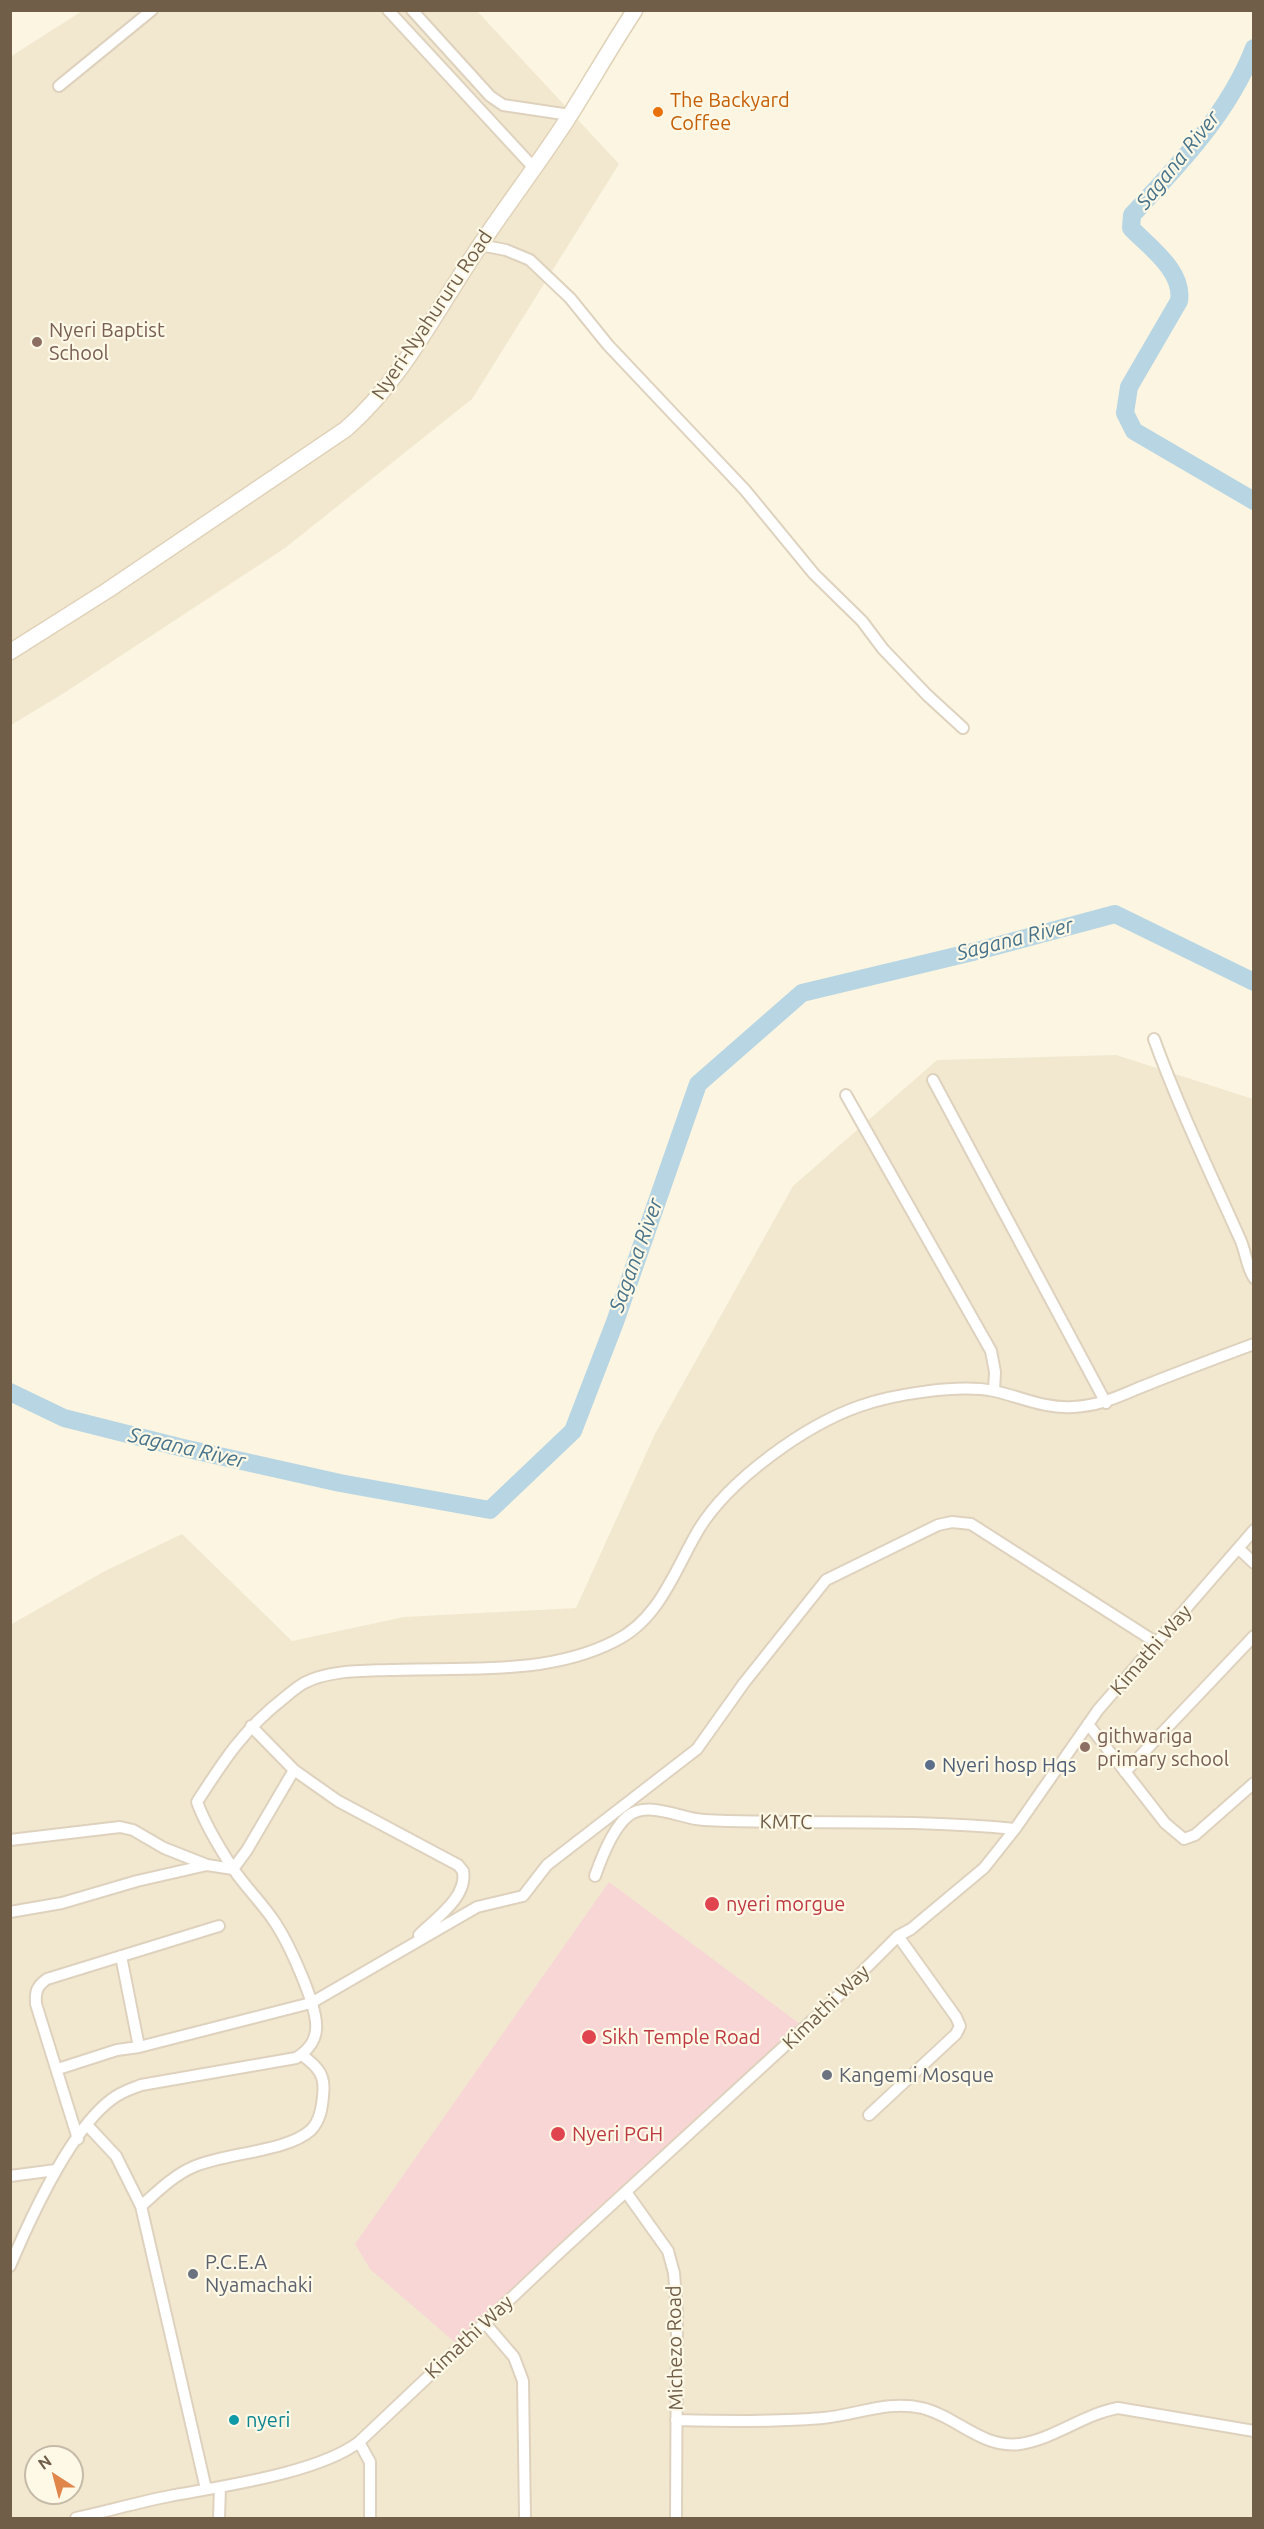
<!DOCTYPE html>
<style>
body{margin:0}
#map{position:relative;width:1264px;height:2529px;overflow:hidden;background:#fbf5e1;font-family:Ubuntu,sans-serif}
canvas{display:block}
.frame{position:absolute;inset:0;border:12px solid #705e49;pointer-events:none}
.north{position:absolute;left:24px;top:2445px;width:60px;height:60px;box-sizing:border-box;background:#fef9e7;border:2px solid #c5bba8;border-radius:50%;rotate:324deg;font-size:16px;font-weight:700;line-height:24px;text-align:center;color:#705e49}
.north::after{content:'';display:block;margin:auto;width:21px;height:27px;background:#e0864b;clip-path:polygon(50% 0,100% 100%,50% 72%,0 100%)}
</style>
<div id="map">
<canvas width="1264" height="2529"></canvas>
<div class="frame"></div>
<div class="north">N</div>
</div>
<script>
const c = document.querySelector('canvas').getContext('2d');
c.lineJoin = 'round';
function paint(path, color) {
  c.fillStyle = color;
  c.fill(path, 'evenodd');
}
function strokePath(path, color, width, dash) {
  c.strokeStyle = color;
  c.lineWidth = width;
  c.lineCap = dash ? 'butt' : 'round';
  c.setLineDash(dash || []);
  c.stroke(path);
}
function write(font, color, halo, rows, align = 'center') {
  c.font = font + ' Ubuntu,sans-serif';
  c.lineWidth = 4.5;
  c.setLineDash([]);
  c.textBaseline = 'middle';
  c.strokeStyle = halo;
  c.fillStyle = color;
  for (const [text, x, y, turn = 0] of rows) {
    c.save();
    c.translate(x, y);
    c.rotate((+turn || 0) * Math.PI / 180);
    c.textAlign = isNaN(turn) ? turn : align;
    if (halo) c.strokeText(text, 0, 0);
    c.fillText(text, 0, 0);
    c.restore();
  }
}
paint(new Path2D(`
 M82,11h395l142,153 -147,235 -187,149 -221,145 -53,32 -1,-668z
 M1116,1055l137,44v1419h-1242l-1,-893 95,-54 77,-37 110,107 112,-24 172,-9 79,-174 138,-248 144,-126zM36,2457h36v36h-36z`), '#f2e8d0');
paint(new Path2D(`
 M609,1882l191,142 -342,321 -88,-76 -15,-25z`), '#f8d6d5');
strokePath(new Path2D(`
 M1254,48c-25,65 -76,118 -122,167l-1,13c18,19 53,43 48,73l-50,86 -4,26 9,18 120,70
 M10,1392l54,26 115,29 161,36 150,27 83,-79 42,-109 83,-238 104,-91 179,-43 134,-36 139,68`), '#b7d5e3', 18);
const street = new Path2D(`
 M388,10l146,158
 M412,10l78,86 13,9 67,10
 M59,86l93,-76
 M480,245l26,5 24,10 40,38 38,47 137,145 69,84 48,47 21,28 44,46 36,33
 M1154,1039c25,69 56,133 86,200 6,13 6,26 14,39
 M933,1080l173,323
 M846,1095l145,256 4,21 -1,19
 M1239,1549l15,14
 M1088,1724l77,99 19,16 11,-4 59,-52
 M251,1726l43,44 44,31 120,64 5,6c5,26 -28,48 -44,64
 M1125,1772l129,-136
 M10,1840l110,-13 13,3 31,18 43,17
 M595,1876c6,-17 18,-48 33,-60 21,-16 53,3 76,4 103,5 207,-2 311,9
 M10,1912l52,-9 75,-22 70,-16 26,4 14,-19 47,-80
 M121,1956l18,91
 M58,2069l59,-19 22,-3 172,-44 166,-96 46,-11 24,-31 150,-116 47,-66 82,-103 112,-55 14,-3 19,2 186,119
 M869,2115l87,-81 4,-8 -4,-9 -58,-81
 M87,2125l29,31 25,50 65,283
 M78,2139l-42,-135c-1,-13 1,-18 11,-25l172,-53
 M10,2176l46,-6
 M626,2192l42,59 6,22 3,39 -1,206
 M141,2206c16,-14 33,-31 52,-39 31,-14 94,-15 118,-37 9,-9 11,-22 12,-34 3,-21 -5,-29 -21,-41
 M10,2266c20,-47 61,-137 102,-167 9,-7 19,-10 29,-14l155,-27c10,-6 19,-16 20,-28 3,-22 -27,-86 -40,-106 -12,-19 -29,-35 -42,-54 -14,-21 -28,-44 -37,-68 27,-42 46,-72 87,-104 6,-5 13,-11 20,-15 25,-13 58,-12 85,-13 75,-3 158,6 226,-29 45,-22 60,-72 84,-112 30,-49 106,-104 161,-123 34,-12 99,-22 134,-15 27,6 51,18 79,16 32,-2 47,-12 76,-23 35,-14 70,-27 105,-40
 M484,2322l30,35 9,24 2,137
 M676,2420c49,1 98,2 147,-2 34,-3 64,-18 99,-10 34,8 60,41 98,36 34,-5 64,-30 98,-36l136,23
 M359,2442l11,20v56
 M76,2518c32,-7 63,-16 94,-22 53,-10 148,-23 189,-54l201,-190 266,-244 72,-72 13,-7 73,-61 31,-39 83,-119 156,-180
 M219,2518l1,-31`);
const secondary = new Path2D(`
 M10,652l98,-62 238,-161c56,-49 90,-118 131,-179 30,-46 64,-89 93,-135 22,-35 42,-70 65,-105`);
strokePath(street, '#ded2be', 14);
strokePath(secondary, '#e0d2b9', 18);
strokePath(street, '#fff', 10);
strokePath(secondary, '#fff', 15);
for (const [x, y, r, color] of [
 [658,112,6,"#e8710a"],
 [37,342,6,"#8d6e63"],
 [1085,1747,6,"#8d6e63"],
 [930,1765,6,"#5c6f8a"],
 [712,1904,8,"#e0444e"],
 [589,2037,8,"#e0444e"],
 [827,2075,6,"#6b7280"],
 [558,2134,8,"#e0444e"],
 [193,2274,6,"#6b7280"],
 [234,2420,6,"#0f9aa8"]
]) {
  const dot = new Path2D();
  dot.arc(x, y, r, 0, 2 * Math.PI);
  c.fillStyle = color;
  c.fill(dot);
  strokePath(dot, '#fef9e7', 2);
}
write('20px', '#c56008', '#fef9e7', [
 ["The Backyard",670,100],
 ["Coffee",670,123]
], 'left');
write('20px', '#705e49', '#fef9e7', [
 ["Nyeri-Nyahururu Road",432,315,-56],
 ["Kimathi Way",1151,1650,-49],
 ["KMTC",786,1822,1],
 ["Kimathi Way",826,2007,-44],
 ["Kimathi Way",469,2337,-43],
 ["Michezo Road",675,2348,-91]
]);
write('20px', '#785e54', '#fef9e7', [
 ["Nyeri Baptist",49,330],
 ["School",49,353],
 ["githwariga",1097,1736],
 ["primary school",1097,1759]
], 'left');
write('20px', '#4e5e75', '#fef9e7', [
 ["Nyeri hosp Hqs",942,1765]
], 'left');
write('20px', '#be3a42', '#fef9e7', [
 ["nyeri morgue",726,1904],
 ["Sikh Temple Road",602,2037],
 ["Nyeri PGH",572,2134]
], 'left');
write('20px', '#5b616d', '#fef9e7', [
 ["Kangemi Mosque",839,2075],
 ["P.C.E.A",205,2262],
 ["Nyamachaki",205,2285]
], 'left');
write('20px', '#0d838f', '#fef9e7', [
 ["nyeri",246,2420]
], 'left');
write('italic 21px', '#48738a', '#fef9e7', [
 ["Sagana River",1178,160,-51],
 ["Sagana River",1015,939,-14],
 ["Sagana River",636,1255,-70],
 ["Sagana River",187,1448,13]
]);
</script>
